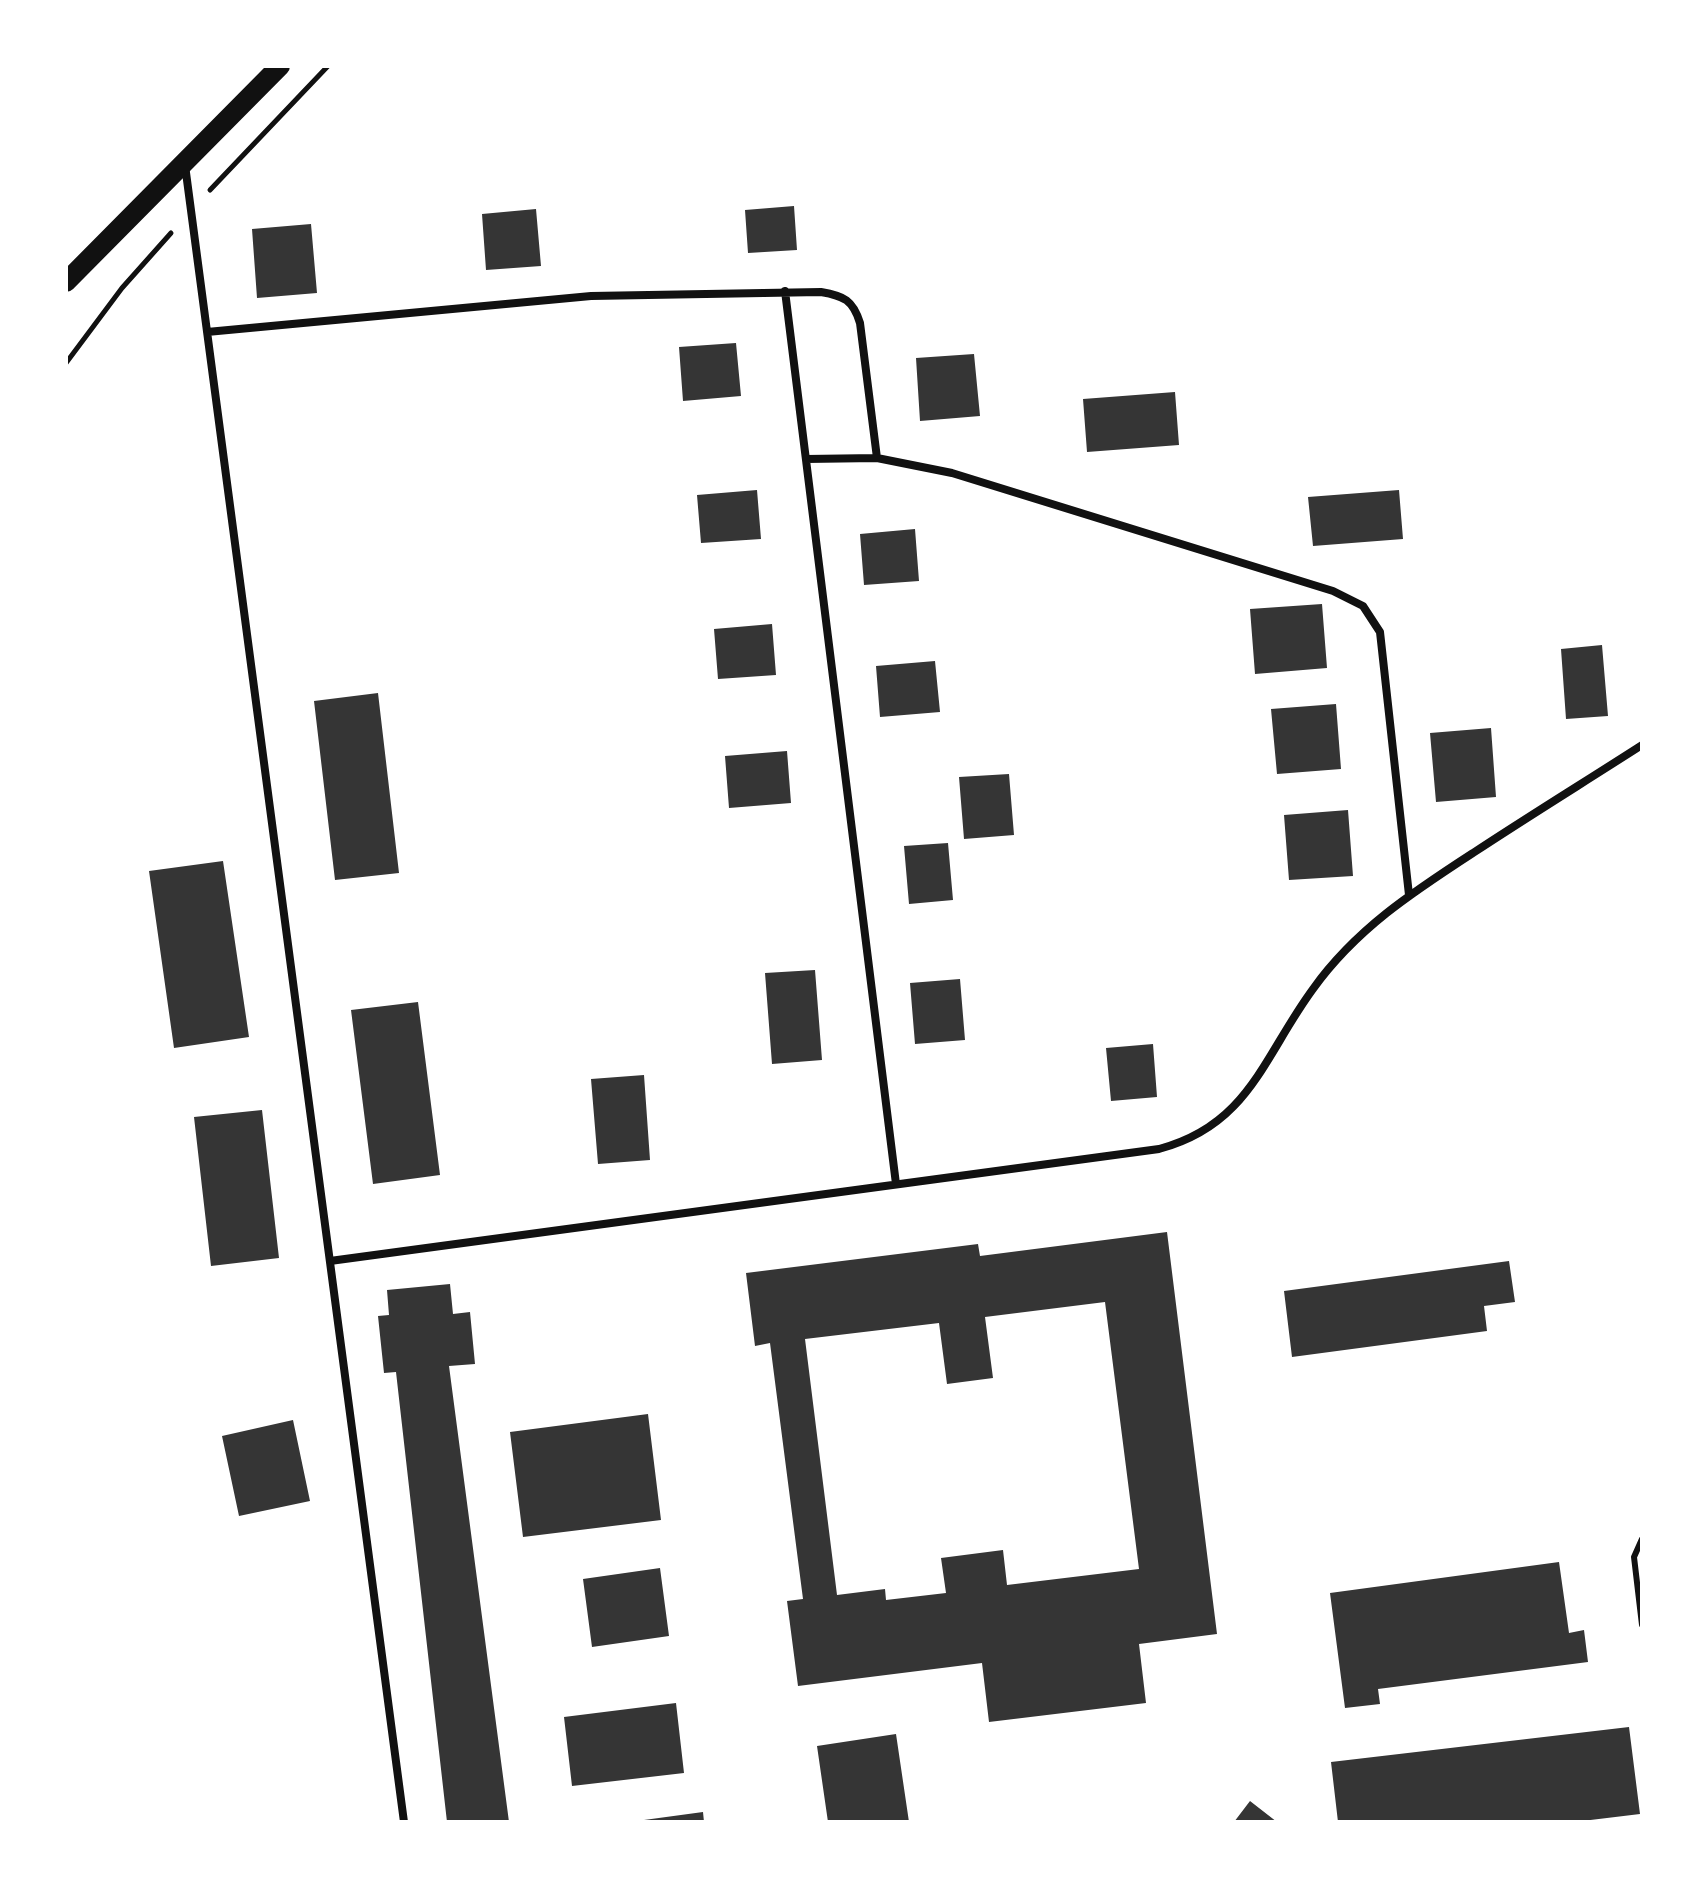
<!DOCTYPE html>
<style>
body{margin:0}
#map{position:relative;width:1708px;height:1888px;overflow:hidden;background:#fff;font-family:"DejaVu Sans",sans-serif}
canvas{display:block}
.frame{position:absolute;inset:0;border:68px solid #fff;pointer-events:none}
</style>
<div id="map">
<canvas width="1708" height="1888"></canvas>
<div class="frame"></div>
</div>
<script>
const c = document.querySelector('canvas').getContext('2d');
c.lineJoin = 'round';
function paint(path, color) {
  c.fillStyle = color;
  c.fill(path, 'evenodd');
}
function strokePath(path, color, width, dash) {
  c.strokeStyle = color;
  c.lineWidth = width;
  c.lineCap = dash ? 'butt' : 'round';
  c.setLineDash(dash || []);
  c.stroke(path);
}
paint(new Path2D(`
 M794,206l3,44 -49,3 -3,-43z
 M536,209l5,57 -55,4 -4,-56z
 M311,224l6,69 -60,5 -5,-69z
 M736,343l5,53 -58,5 -4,-54z
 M974,354l6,62 -60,5 -4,-63z
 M1175,392l4,53 -92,7 -4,-53z
 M757,490l4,49 -60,4 -4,-48z
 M1399,490l4,49 -90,7 -5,-49z
 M915,529l4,52 -55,4 -4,-51z
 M1322,604l5,64 -72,6 -5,-65z
 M772,624l4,51 -58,4 -4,-50z
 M1602,645l6,71 -42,3 -5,-70z
 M935,661l5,51 -60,5 -4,-51z
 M378,693l21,180 -64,7 -21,-179z
 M1336,704l5,65 -64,5 -6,-65z
 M1491,728l5,69 -60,5 -6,-69z
 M787,751l4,52 -62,5 -4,-52z
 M1009,774l5,61 -50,4 -5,-62z
 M1348,810l5,66 -64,4 -5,-65z
 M948,843l5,57 -44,4 -5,-58z
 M223,861l26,176 -75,11 -25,-177z
 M815,970l7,90 -50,4 -7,-91z
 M960,979l5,61 -50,4 -5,-61z
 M418,1002l22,173 -67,9 -22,-174z
 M1153,1044l4,53 -46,4 -5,-53z
 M644,1075l6,85 -52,4 -7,-85z
 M262,1110l17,148 -68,8 -17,-149z
 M1167,1232l50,402 -78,10 7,59 -157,19 -7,-59 -184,23 -11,-85 16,-2 -33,-256 -15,3 -9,-73 232,-29 2,12zM1105,1302l34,267 -132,16 -4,-35 -62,8 5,35 -60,7 -1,-11 -48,6 -32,-256 134,-16 8,61 46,-6 -8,-61z
 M1509,1261l6,41 -31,4 3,25 -195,26 -8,-66z
 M450,1284l3,30 17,-2 5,52 -26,2 60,456h-62l-51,-450 -12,1 -6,-57 11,-1 -2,-25z
 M648,1414l13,106 -138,17 -13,-105z
 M293,1420l17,81 -71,15 -17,-80z
 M1559,1562l10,71 15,-3 4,32 -210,27 2,15 -35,4 -15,-115z
 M660,1568l9,68 -77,11 -9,-68z
 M676,1703l8,70 -112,13 -8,-69z
 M1629,1727l11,87 -66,8h-236l-7,-60z
 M896,1734l13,88h-81l-11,-76z
 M1250,1801l27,21h-43z
 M703,1812l1,10h-60v-2z`), '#353535');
strokePath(new Path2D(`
 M210,190l118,-124
 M66,363l56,-75 49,-55`), '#111', 5);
strokePath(new Path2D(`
 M1642,1539l-8,18 8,68`), '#111', 6);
strokePath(new Path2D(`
 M185,165l219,1657
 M785,291l111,893
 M207,332l384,-36 230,-4c23,4 32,8 39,31l17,135
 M806,459l71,-1 75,15 381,118 30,15 17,26 29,263
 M330,1261l829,-112c90,-24 104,-92 154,-160 43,-60 100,-97 160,-136 56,-37 113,-72 169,-108`), '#111', 8);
strokePath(new Path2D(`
 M66,282l214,-216`), '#111', 20);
</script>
